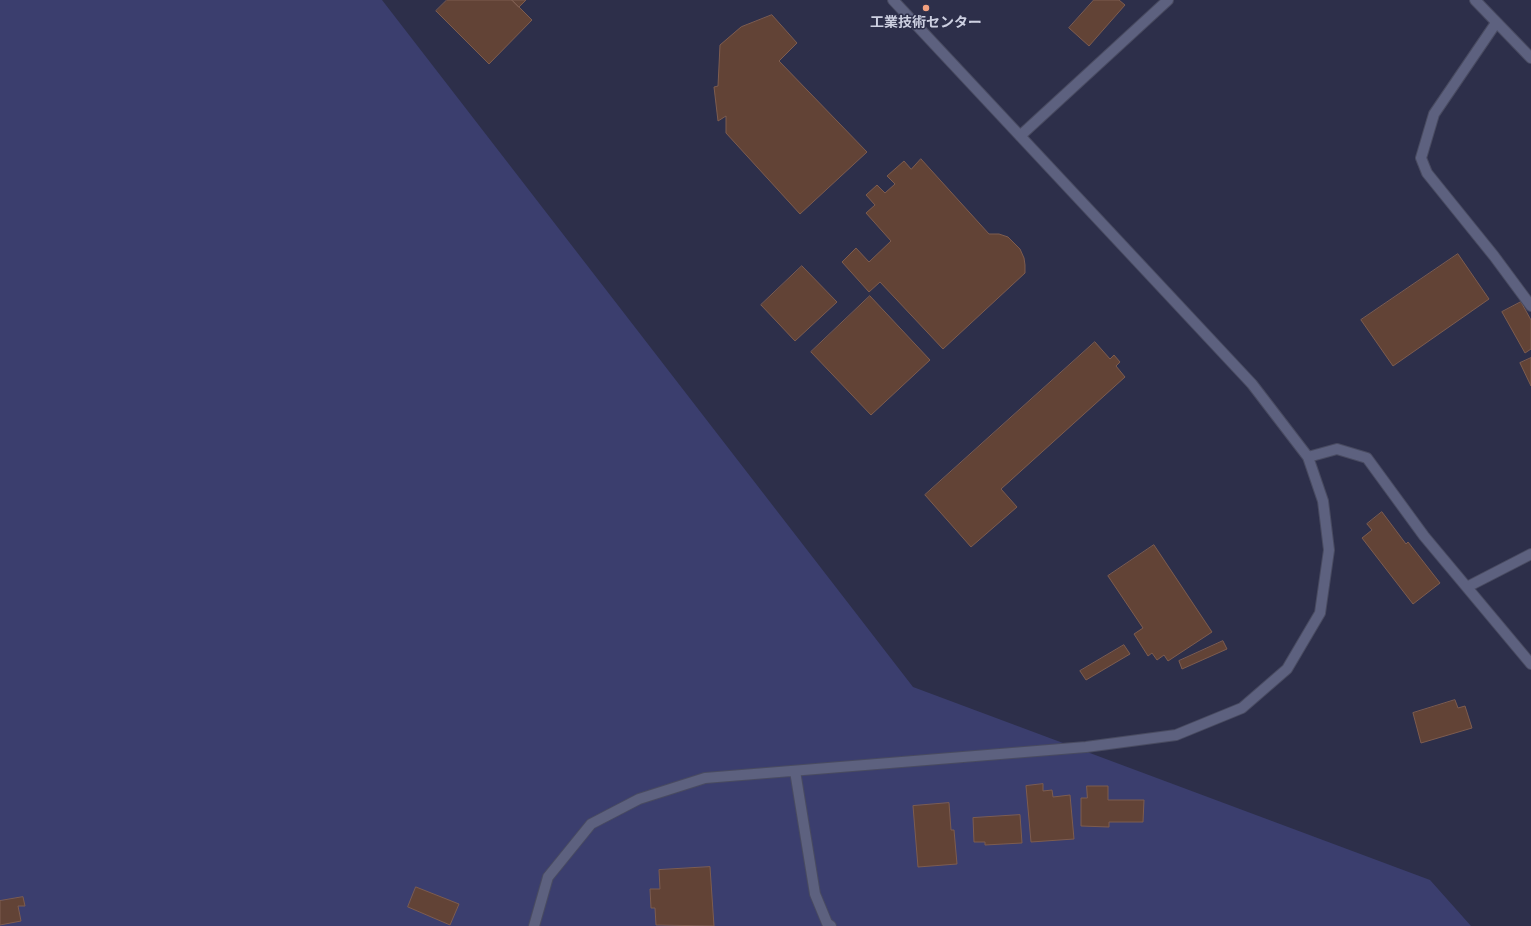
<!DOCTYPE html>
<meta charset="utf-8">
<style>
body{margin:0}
canvas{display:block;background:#2d2f4a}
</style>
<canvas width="1531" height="926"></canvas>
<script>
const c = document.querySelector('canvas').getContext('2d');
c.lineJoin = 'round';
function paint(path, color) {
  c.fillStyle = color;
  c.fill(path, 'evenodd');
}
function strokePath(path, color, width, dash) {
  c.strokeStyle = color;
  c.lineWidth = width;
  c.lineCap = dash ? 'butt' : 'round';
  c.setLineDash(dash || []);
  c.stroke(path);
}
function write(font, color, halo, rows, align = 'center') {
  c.font = font + ' "Public Sans","Noto Sans JP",sans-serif';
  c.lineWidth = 3;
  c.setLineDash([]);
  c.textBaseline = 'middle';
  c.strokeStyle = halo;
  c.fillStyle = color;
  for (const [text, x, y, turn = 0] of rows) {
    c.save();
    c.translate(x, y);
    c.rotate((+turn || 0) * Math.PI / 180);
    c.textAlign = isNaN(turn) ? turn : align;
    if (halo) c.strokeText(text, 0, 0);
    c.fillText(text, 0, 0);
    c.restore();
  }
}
paint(new Path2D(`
 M0,0h382l531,687 517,193 41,46h-1471z`), '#3b3e6e');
const building = new Path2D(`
 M447,0h65l20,20 -43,44 -53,-53z
 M512,0h14l-7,7z
 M1094,0h25l6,5 -36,41 -20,-18z
 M772,15l25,28 -18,18 88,91 -67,62 -74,-81v-17l-8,5 -4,-34 4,-1 2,-41 21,-18z
 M921,159l68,75h10l9,3 12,12 4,9 1,7v8l-82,76 -63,-67 -11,10 -27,-30 14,-14 13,14 22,-21 -25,-28 9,-8 -9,-10 11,-10 8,8 10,-9 -8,-8 17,-15 7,8z
 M1458,254l31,45 -96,67 -32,-46z
 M802,266l35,36 -42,39 -34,-36z
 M870,296l60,64 -59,55 -60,-63z
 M1521,302l10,18v29l-6,4 -23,-41z
 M1095,342l15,17 4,-4 6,7 -4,4 9,11 -124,112 16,18 -46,40 -46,-52z
 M1531,358v28l-11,-23z
 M1382,512l24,32 2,-2 32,41 -27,21 -51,-66 10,-8 -5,-6z
 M1154,545l58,87 -44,29 -4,-6 -7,5 -5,-7 -4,3 -14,-22 9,-6 -35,-52z
 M1223,641l4,8 -45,20 -3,-8z
 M1124,645l6,9 -44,26 -6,-9z
 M1455,700l3,8 7,-2 7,22 -51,15 -8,-30z
 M1043,784v7l9,-1 1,7 17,-2 4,44 -43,3 -5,-56z
 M1087,786h21v14h36l-1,22h-34v5l-28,-1v-28h6z
 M949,803l2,27h3l3,34 -39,3 -5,-61z
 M1020,815l2,28 -37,2v-3h-11l-1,-24z
 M710,867l4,59 -58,-1 -1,-17h-4l-1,-19h10l-1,-19z
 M416,887l43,17 -9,21 -42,-18z
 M23,897l2,9h-7l3,15 -21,4v-24z`);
paint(building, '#624336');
strokePath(building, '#7d5c4f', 1);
const minor = new Path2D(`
 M1475,0l56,58
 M1496,23l-62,91 -13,44 6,15 67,83 37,50
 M1020,136l148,-136
 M1308,457l29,-8 30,9 57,78 107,128
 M1467,587l64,-33
 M795,771l20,123 12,29 4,3
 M534,926l14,-49 43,-53 48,-25 66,-21 381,-31 90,-12 66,-27 45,-39 33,-56 9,-63 -6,-49 -15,-44 -56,-73 -359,-384`);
strokePath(minor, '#494b61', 12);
strokePath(minor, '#5d617f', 10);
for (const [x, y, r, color] of [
 [926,8,4,"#f2a07f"]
]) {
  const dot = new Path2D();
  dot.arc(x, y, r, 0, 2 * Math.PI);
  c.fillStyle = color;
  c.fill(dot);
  strokePath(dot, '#2d2f4a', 1.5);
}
write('bold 14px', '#cdd0e1', '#2d2f4a', [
 ["工業技術センター",926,23]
]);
</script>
